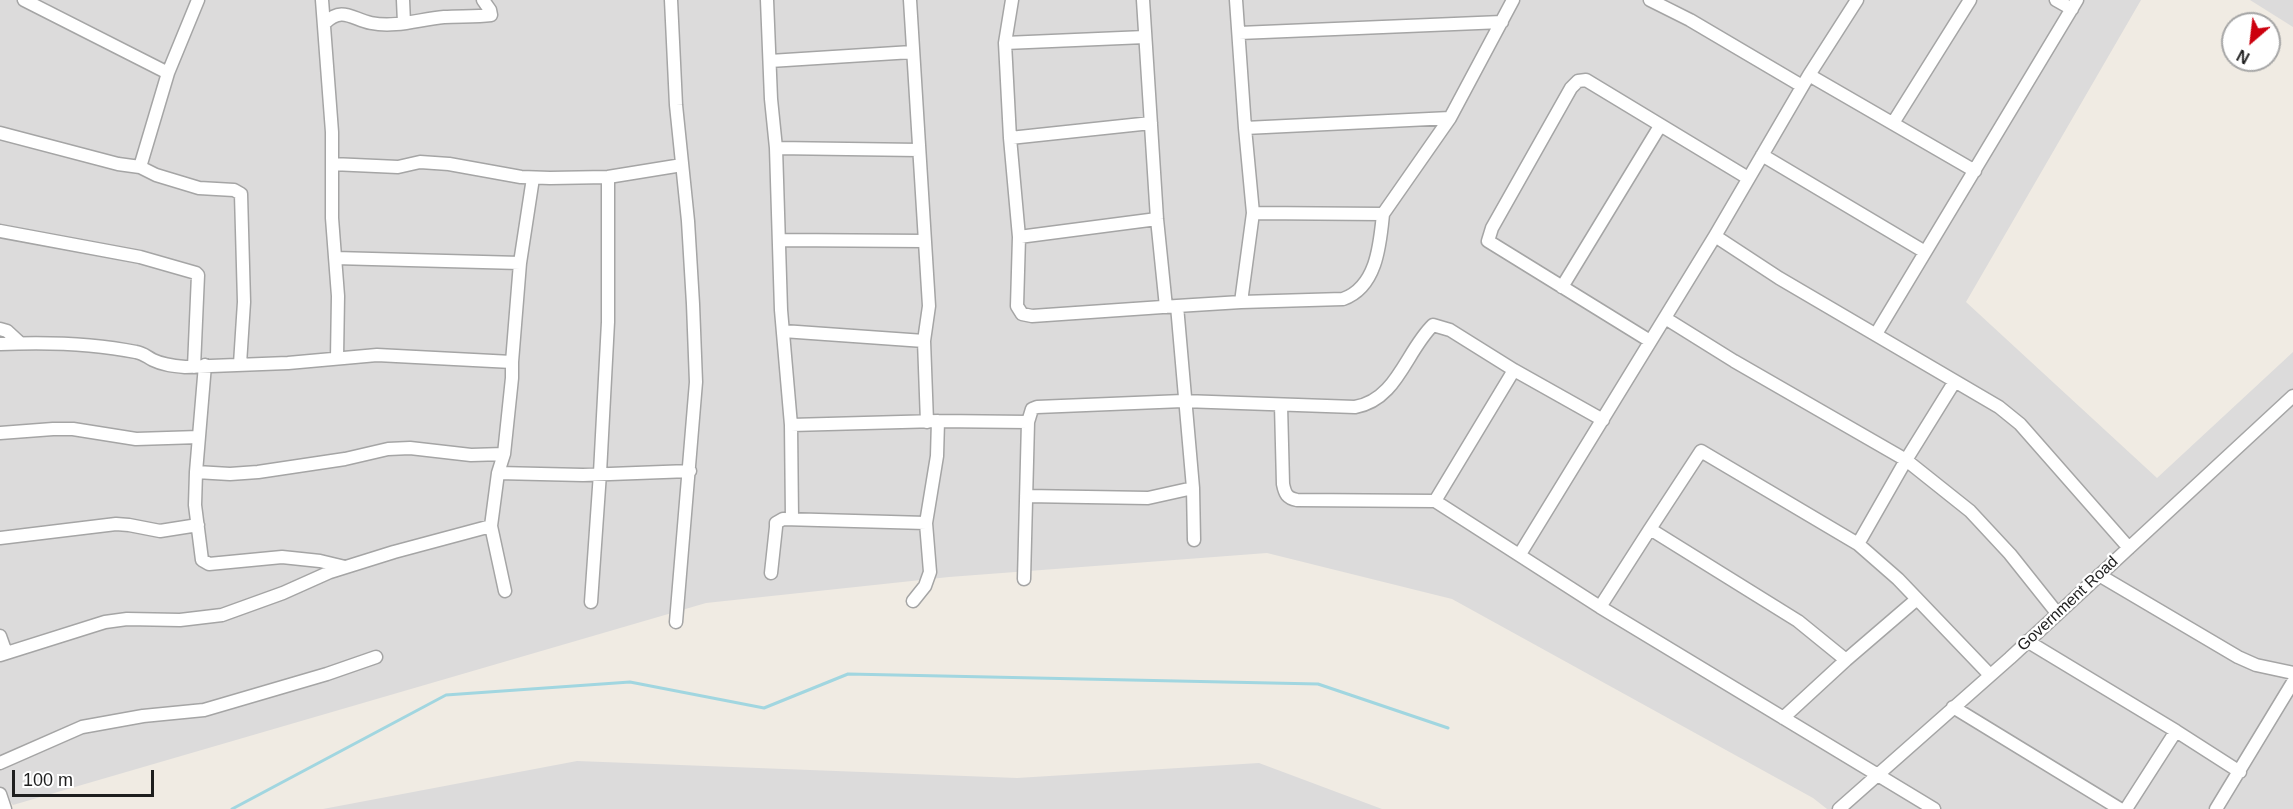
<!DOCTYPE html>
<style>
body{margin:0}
#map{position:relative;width:2293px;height:809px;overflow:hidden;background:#f0ebe3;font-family:Arial,sans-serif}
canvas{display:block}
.north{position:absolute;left:2221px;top:12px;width:60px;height:60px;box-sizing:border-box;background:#fff;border:2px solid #a5a5a5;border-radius:50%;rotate:208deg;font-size:16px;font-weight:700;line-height:24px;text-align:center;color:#1e1e1e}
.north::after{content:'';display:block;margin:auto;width:21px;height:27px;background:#cc000e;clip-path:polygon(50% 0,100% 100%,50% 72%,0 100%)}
.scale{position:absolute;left:12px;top:770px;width:142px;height:27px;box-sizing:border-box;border:3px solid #1e1e1e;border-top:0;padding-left:8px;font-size:18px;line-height:21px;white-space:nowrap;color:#1e1e1e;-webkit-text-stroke:4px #fff;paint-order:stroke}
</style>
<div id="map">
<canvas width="2293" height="809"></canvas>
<div class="north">N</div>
<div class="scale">100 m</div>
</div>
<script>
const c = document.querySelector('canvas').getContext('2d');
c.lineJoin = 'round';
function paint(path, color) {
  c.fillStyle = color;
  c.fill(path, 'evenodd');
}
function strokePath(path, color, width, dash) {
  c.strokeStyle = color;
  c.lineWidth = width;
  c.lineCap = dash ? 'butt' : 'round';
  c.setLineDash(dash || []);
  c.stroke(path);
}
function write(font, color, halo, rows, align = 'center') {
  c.font = font + ' Arial,sans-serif';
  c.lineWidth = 4.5;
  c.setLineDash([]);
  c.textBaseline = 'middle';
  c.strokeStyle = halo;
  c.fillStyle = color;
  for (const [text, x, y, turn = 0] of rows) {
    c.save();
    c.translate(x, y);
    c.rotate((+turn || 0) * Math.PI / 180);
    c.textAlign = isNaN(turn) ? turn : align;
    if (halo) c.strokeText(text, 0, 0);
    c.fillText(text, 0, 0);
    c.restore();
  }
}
paint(new Path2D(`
 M0,0h2141l-175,302 191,176 136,-126v457h-466l-14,-11 -361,-199 -185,-46 -318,24 -243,26 -693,202 -13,-15z
 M2250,0h43v27z
 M577,761l440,17 242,-15 123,46h-1059z`), '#dcdbdb');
strokePath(new Path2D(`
 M232,809l214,-114 184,-13 134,26 84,-34 470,10 130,44`), '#a1d6e0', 3);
const minor = new Path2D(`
 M24,0l144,73
 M322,0l10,132v86l6,78 -1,62
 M403,0l1,23
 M671,0l5,105 12,116 5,83 3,78 -20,240
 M767,0l4,99 5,49 5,162 10,115 1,93
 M910,0l19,306 -5,35 3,81
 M1012,0l-7,43 5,95 9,99 -2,69 5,8 10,2 145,-10 16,182 1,52
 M1143,0l14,219 9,88
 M1650,0l40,20 112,66
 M2056,0l16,9
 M325,23c17,-17 27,-4 46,0 25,5 49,-4 73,-6 16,-1 32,0 47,-2l-1,-5 -7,-10
 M1239,33l263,-11
 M1005,43l140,-6
 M770,61l142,-9
 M1809,75l166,96
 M1893,123l77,-123
 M1245,128l205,-10
 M0,133l118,31 22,3 16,8 43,13 35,2 7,4 3,108 -4,62
 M1010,138l141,-15
 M776,148l143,2
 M1762,155l163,97
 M332,164l66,3 22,-5 29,2 72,13 29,1 58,-1 74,-12
 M140,167l28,-94 30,-73
 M1253,213l130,1 67,-96 63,-118
 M0,231l140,26 56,16 2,2 -4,92
 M1715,236l64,42 220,129 21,17 109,124
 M1019,237l138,-18
 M780,240l145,1
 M335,258l185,5
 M1562,287l98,-161
 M1241,302l102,-3c34,-12 37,-55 40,-85
 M1177,306l64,-4 12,-89 -8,-85 -9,-128
 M1665,318l69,43 172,99 64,51 40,43 47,59
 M0,329l7,2 13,12
 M783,331l141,10
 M1876,334l201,-334
 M1650,341l-162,-100 4,-13 79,-140 7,-7 8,-1 162,98
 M0,344c45,-2 92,-1 136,8 7,1 11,5 17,8 10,5 21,6 32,7l103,-4 89,-8 135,7
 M205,365l-9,107 -1,33 7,55 7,4 73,-7 38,4 25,6
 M1281,405l2,79c2,10 4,14 14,16l138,1 165,106 334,202
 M791,425l147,-4 90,1
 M0,433l53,-4h20l63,10 63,-2
 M196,472l34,2 28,-2 87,-13 43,-10 22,-1 61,7 33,-1
 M498,473l85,2 107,-4
 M1026,496l122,2 45,-10
 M1435,501l79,-131
 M1650,529l51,-78 157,93 40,35 92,96
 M0,538l116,-14 13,1 31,6 38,-6
 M1858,544l48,-84 49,-79
 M1520,554l195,-318 94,-161 48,-75
 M771,573l5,-46v-4l7,-4 143,4 11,-67 1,-35
 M2099,575l139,82 18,8 37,8
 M1024,579l4,-157 4,-13 5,-2 146,-6 172,6c42,-7 51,-56 78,-82l17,5 64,40 89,50
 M505,591l-14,-65 7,-53 6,-19 8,-76v-16l8,-99 13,-85
 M913,601l12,-15 5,-14 -4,-49
 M591,602l9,-129 8,-151v-145
 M1600,607l50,-78 148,92 48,39
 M0,636l6,17
 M2027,641l149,90 -50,78
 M0,655l105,-33 22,-3 53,1 42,-5 61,-22 47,-21 64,-20 97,-26
 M1953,707l167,102
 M1783,718l63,-58 71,-61
 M2176,731l64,41
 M0,763l82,-36 61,-11 61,-6 123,-36 49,-17
 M0,794l5,15
 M1839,809l171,-151 283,-262
 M2216,809l77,-127`);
strokePath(minor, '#a5a5a5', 15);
strokePath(minor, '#fff', 12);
write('16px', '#1e1e1e', '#fff', [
 ["Government Road",2068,604,-43]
]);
</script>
